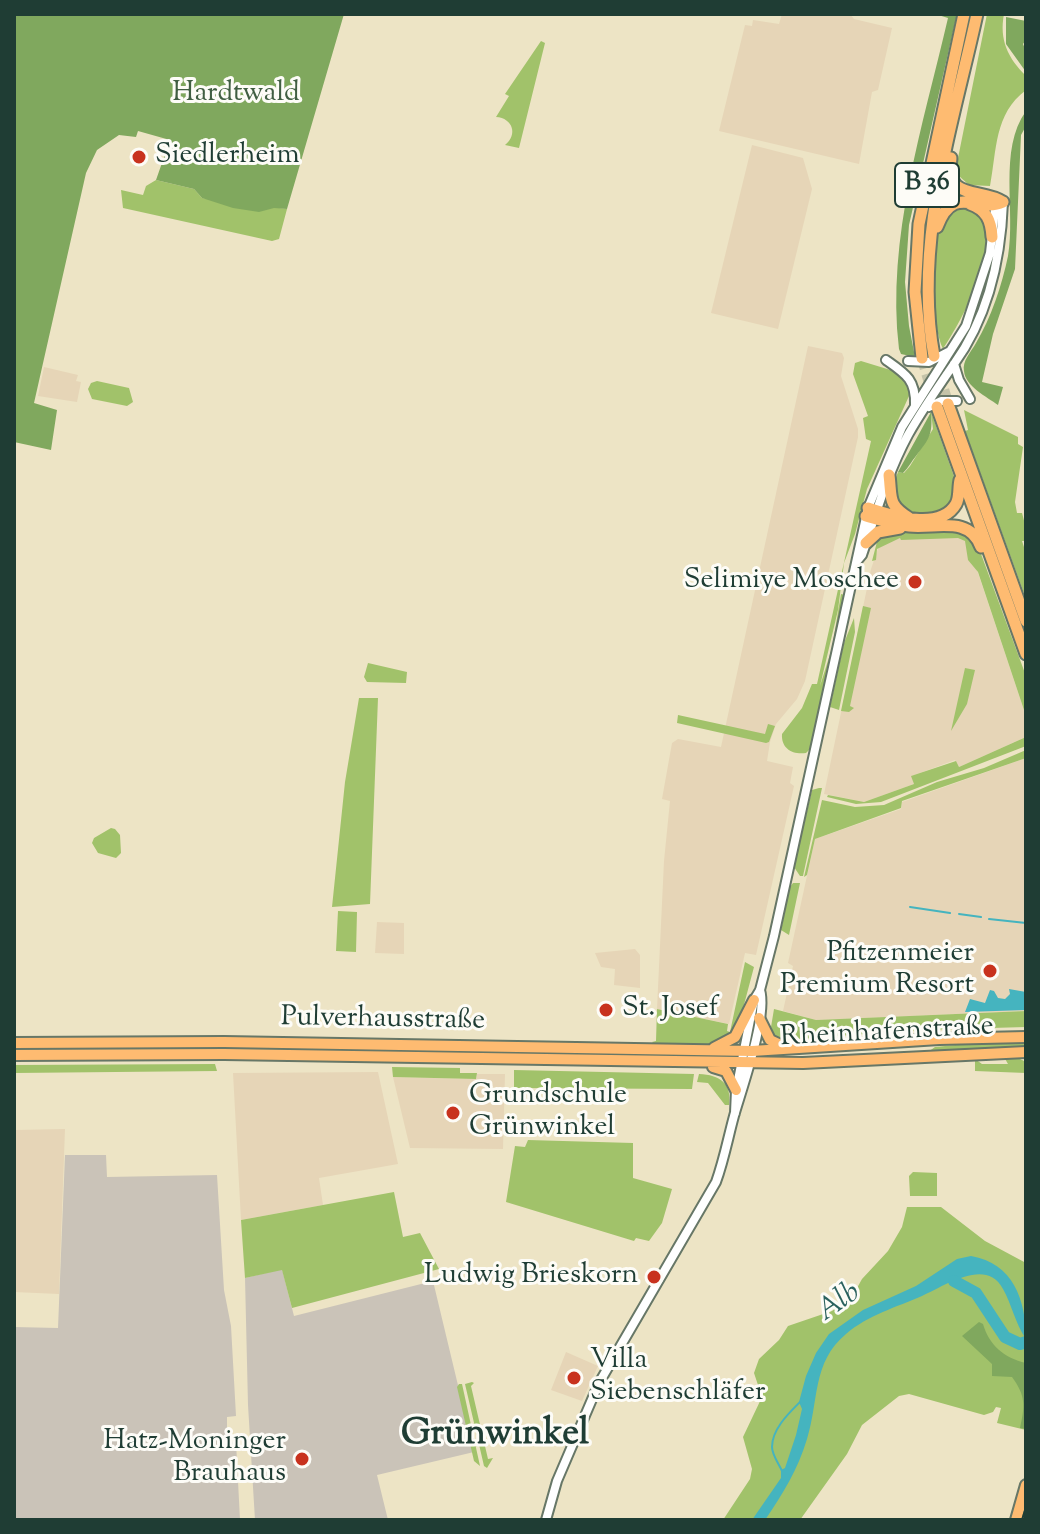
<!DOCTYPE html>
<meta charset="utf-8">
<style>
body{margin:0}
#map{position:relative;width:1040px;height:1534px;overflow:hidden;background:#ede4c5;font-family:"Sorts Mill Goudy",serif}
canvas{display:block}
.frame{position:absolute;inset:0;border:16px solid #1f3d34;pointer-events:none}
</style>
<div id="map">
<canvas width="1040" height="1534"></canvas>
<div class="frame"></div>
</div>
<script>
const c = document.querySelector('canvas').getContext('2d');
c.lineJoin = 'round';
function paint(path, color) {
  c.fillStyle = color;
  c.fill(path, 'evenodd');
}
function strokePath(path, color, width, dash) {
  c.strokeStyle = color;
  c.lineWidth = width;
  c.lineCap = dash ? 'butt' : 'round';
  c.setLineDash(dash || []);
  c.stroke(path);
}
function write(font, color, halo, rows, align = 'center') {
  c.font = font + ' "Sorts Mill Goudy",serif';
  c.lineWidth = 6;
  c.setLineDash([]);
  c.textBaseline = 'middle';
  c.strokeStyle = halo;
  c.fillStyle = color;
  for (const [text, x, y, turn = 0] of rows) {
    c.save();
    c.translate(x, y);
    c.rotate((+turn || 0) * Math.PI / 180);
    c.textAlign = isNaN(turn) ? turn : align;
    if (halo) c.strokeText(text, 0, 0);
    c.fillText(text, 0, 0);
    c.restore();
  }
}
paint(new Path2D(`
 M782,14h68l4,5 38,9 -14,62 -6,2 -13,72 -140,-33 26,-106 7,1 1,-6 26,4z
 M752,145l51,13 9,31 -34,140 -67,-16z
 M808,346l34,7 2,5 -3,18 17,53v8l-53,244 -8,18 -21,25 -6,18 -3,19 26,6 -3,16 4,3 -38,169 -11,-2 -16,71 -72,-15 7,-148 6,-60 -8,-2 10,-56 6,-4 43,8z
 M44,367l34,8 -2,6 5,1 -4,20 -39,-6z
 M959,536l8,4 59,176v21l-67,30 -4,-7 -43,16 2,8 -50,18 -40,-8 47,-225 11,-32z
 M1026,758v253l-210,9 -33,-9 10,-45 -5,-3 27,-124 86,-30 1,-7z
 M377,922l27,1v31l-29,-1z
 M635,949l5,6v33l-26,-3 1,-16 -14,-2 -6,-14z
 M378,1072l20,92 -79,14 4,27 -82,15 -8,-147z
 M477,1074h28l-2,75 -93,-1 -17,-71 83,2z
 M65,1129l-6,165 -45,-2 2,-162z
 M566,1352l32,14 -16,35 -31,-11z`), '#e6d5b7');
paint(new Path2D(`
 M65,1155h41l1,22 110,-2 7,115 7,36 5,90 -9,1v24l9,1 4,78h-226v-193l44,1z
 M282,1269l12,47 139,-35 41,171 -97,23 11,45h-133l-7,-115 -3,-127z`), '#cac3b8');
paint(new Path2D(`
 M987,14h17c-5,26 4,44 22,62v14c-32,24 -29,60 -36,96l-21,-1 -10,-9 -2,-13z
 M541,41l4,2 -26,105 -14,-3c13,-10 8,-27 -9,-28l13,-21 -4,-2z
 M156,180l38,9 8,9 85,11 -8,30 -7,2 -149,-33 -2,-18 22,5 3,-9z
 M962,206l15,3c4,5 9,11 11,16 10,29 -30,102 -45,124 -11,-22 -11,-89 -5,-115 2,-8 7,-15 11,-23z
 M861,361l36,11 13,14 -1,10 -42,93 -12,45 -11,29 -6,47 -18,76 12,-38 9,-54 4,1 -33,152 -6,6c-13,2 -25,-4 -24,-19l20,-26 10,-24h5l54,-243 -5,-2 -3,-21 5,-2 -15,-42 2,-11z
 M97,381l32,7 4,14 -6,4 -35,-7 -4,-10 3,-6z
 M964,410l54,27v7l5,3 -8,55 2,11h5l4,15v13h-4l4,12v46l-61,-168 3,-1z
 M931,412l25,70c0,25 -16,32 -39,32 -7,0 -14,-1 -18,-7 -3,-4 -5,-13 -7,-19l6,-16 6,1 6,-7 23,-37z
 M957,528l20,15 49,133v40l-48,-144 -10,-12 -3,-19 -7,-3 -57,2 -1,-2 -23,11 -1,11 -4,1 6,-23 11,-6z
 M863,606l8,2 -21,98 4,2 -5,4 -8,-1z
 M854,618l1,14 -16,78 -9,-3 14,-64z
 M368,663l39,9 -1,11 -39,-1 -3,-5z
 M965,668l10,2 -8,34 -16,27z
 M359,698h19l-8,206 -38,3 13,-125z
 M678,715l87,19 3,-10 7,2 -6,16 -3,1 -89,-20z
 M1026,737v9l-145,56 -25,2 -29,-7 1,-2 36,7 50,-18 -3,-8 45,-15 3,6z
 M1026,750v8l-124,43 -1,7 -86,31 -8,36 -3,2 18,-77 33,7 29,-2 53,-23 47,-14z
 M819,788h3l-19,88h-3l-6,-9 18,-77z
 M111,828l4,1 5,6 1,18 -5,5 -18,-5 -6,-10 2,-5z
 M793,883h7l-11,52 -8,-5 9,-43z
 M338,911l19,1 -1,40 -20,-1z
 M745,962l9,5 -13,49 -6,14 -8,7 -15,9 -57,-1 -3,-3 4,-1 1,-32 71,15 -1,7 3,1z
 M774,1009l42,11 210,-9v16l-105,3 -137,10 -9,-3 -4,-10z
 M996,1041h30v6l-98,5 7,-5z
 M343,1048l390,6v2l-390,-3z
 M1004,1057h12l10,5v11l-51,-2v-12l7,5h26z
 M215,1064l2,7 -203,2v-8z
 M392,1067l68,1v5h17l-1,6 -83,-2z
 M514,1070l180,4 -2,15 -178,-1z
 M699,1074c21,1 33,9 30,31h-4l-17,-22 -11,-1z
 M528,1140l105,3v35l39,11 -10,34 -13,18 -13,-3 -2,3 -128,-39 9,-56 10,1z
 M913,1172l24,1v23h-27l-1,-20z
 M394,1192l9,45 17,-4 19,36 -147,39 -10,-38 -37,8 -4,-58z
 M907,1207h34l44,34 41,22v167l-29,-7 4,-15 -5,-1 -3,5 -9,3 -75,-21 -10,2 -37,29 -15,29 -47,66h-77l27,-41 2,-10 -9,-32 19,-40 -8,-24 5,-14 20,-19 9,-14 44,-15 20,-14 10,-18 26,-28 14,-24z
 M472,1382l2,1 -3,3 17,73 5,-1 -6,10 -3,-2 -19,-82z
 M459,1384h3l18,82 -6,-5 -17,-74z`), '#a1c26a');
paint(new Path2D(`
 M14,14h330l-57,195 -13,-1 -15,4 -26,-4 -31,-10 -8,-9 -38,-9 14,-40 -32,-9 -2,6 -17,-2 -22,15 -11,23 -52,230 23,7 -6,40 -37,-8z
 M935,14h22l-48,211 -4,57 4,44 6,31 -14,-3 -2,-5c-13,-111 24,-223 49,-331z
 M1006,17l20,4v19l-3,4 3,7v21l-20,-28z
 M1026,111v15l-5,9 -6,134 -22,65 -11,48 21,5 -5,18c-11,-8 -33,-19 -34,-34 -2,-10 7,-19 12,-28 15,-25 26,-58 32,-87 8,-45 -10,-106 18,-145z
 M931,412c2,23 -2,27 -15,44 -5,6 -7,11 -13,17l-5,-1z
 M979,1322l4,2c6,21 21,34 43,39v66l-6,-1c5,-22 6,-32 -8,-51l-20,-1v-12l-30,-28z`), '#80a85e');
paint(new Path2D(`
 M1009,989l17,3v18l-61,2 5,-13 15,4 5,-13 4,1 4,7 7,1 5,-5z
 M971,1256c42,7 55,44 55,83 -11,-16 -14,-34 -23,-50 -17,-32 -58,-3 -81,7 -25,11 -54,19 -76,38 -34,28 -27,67 -39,105 -9,30 -24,55 -42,81h-13l29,-42v-8l4,-2 11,-33 6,-26 -3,-7 7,-26 10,-23 13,-19 34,-24 53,-24 41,-27z`), '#45b4bf');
strokePath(new Path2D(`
 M910,907l40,6
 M959,914l22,3
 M989,919l37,4
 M782,1471c-3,-7 -10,-16 -10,-24 0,-18 17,-34 28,-45`), '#45b4bf', 2);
strokePath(new Path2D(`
 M954,1281l22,12 29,44 15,7 6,-2`), '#45b4bf', 12);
strokePath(new Path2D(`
 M922,358l14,46
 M939,374l9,30`), '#c4c3a8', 11, [11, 5.5]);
const minor = new Path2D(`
 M886,360c20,14 30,20 29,45
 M908,361l21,1 19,-10
 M954,364l5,16 11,19
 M929,407l12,-6h16
 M857,561l5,-6c14,-41 25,-81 46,-120 14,-25 30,-48 46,-71 34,-47 47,-105 49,-162
 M735,1113l1,-23 18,-90 6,-10 14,-54 94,-428 34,-81 64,-101 24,-73 6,-53
 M546,1520l11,-39 42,-98 117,-201c8,-22 12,-44 18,-66 8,-28 34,-101 26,-126`);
const major = new Path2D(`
 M759,1018l11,22 17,8
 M14,1043l210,-1 528,9 187,-12 87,-2
 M714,1048l21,-11 19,-37
 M14,1055l210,-1 579,9 223,-11
 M713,1067l13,4 10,19
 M1016,1520l10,-35`);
const highway = new Path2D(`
 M951,158c-7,44 30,29 52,44
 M970,204c17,6 21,17 22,33
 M937,227c17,-45 40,-13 66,-25
 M934,356c-21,-113 19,-232 43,-342
 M922,358l-7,-66 4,-68 45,-210
 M948,404l78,217
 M937,407l89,247
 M889,475c3,23 -2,29 20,43
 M868,508c22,7 72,24 88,-4 4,-7 2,-16 4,-24
 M866,516c14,4 28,9 43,10 27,3 60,-11 72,21
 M866,543l12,-11 22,-4`);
strokePath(minor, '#677767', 12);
strokePath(major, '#677767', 14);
strokePath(highway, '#677767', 15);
strokePath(minor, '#fff', 8);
strokePath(major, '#febb71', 10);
strokePath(highway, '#febb71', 11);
strokePath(new Path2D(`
 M1022,1520l4,-13`), '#1f3d34', 2);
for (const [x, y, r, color] of [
 [139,157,8,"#c8321e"],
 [915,582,8,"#c8321e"],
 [990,971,8,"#c8321e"],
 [606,1010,8,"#c8321e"],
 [453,1113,8,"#c8321e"],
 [654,1277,8,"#c8321e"],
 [574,1378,8,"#c8321e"],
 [302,1459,8,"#c8321e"]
]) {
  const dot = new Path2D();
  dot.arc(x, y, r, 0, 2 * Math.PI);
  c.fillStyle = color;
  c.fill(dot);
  strokePath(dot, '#fdfcf7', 3);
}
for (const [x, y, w] of [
 [927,185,64]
]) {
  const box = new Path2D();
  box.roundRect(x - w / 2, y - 22, w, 44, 6);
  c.fillStyle = '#fdfcf7';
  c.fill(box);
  strokePath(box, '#1f3d34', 2);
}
write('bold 26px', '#1f3d34', null, [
 ["B 36",927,185]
]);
write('28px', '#405e42', '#fdfcf7', [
 ["Hardtwald",236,95]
]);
write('28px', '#1f3d34', '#fdfcf7', [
 ["Siedlerheim",155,157],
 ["Selimiye Moschee",899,582,"right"],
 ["Pfitzenmeier",974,955,"right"],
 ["Premium Resort",974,987,"right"],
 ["St. Josef",622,1010],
 ["Grundschule",469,1097],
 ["Grünwinkel",469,1129],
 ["Ludwig Brieskorn",638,1277,"right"],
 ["Villa",590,1362],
 ["Siebenschläfer",590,1394],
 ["Hatz-Moninger",286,1443,"right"],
 ["Brauhaus",286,1475,"right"]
], 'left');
write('28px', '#1f3d34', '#fdfcf7', [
 ["Pulverhausstraße",383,1021,1],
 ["Rheinhafenstraße",887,1034,-3]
]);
write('italic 30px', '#2a615e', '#fdfcf7', [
 ["Alb",840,1304,-35]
]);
write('bold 36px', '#1f3d34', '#fdfcf7', [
 ["Grünwinkel",495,1437]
]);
</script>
